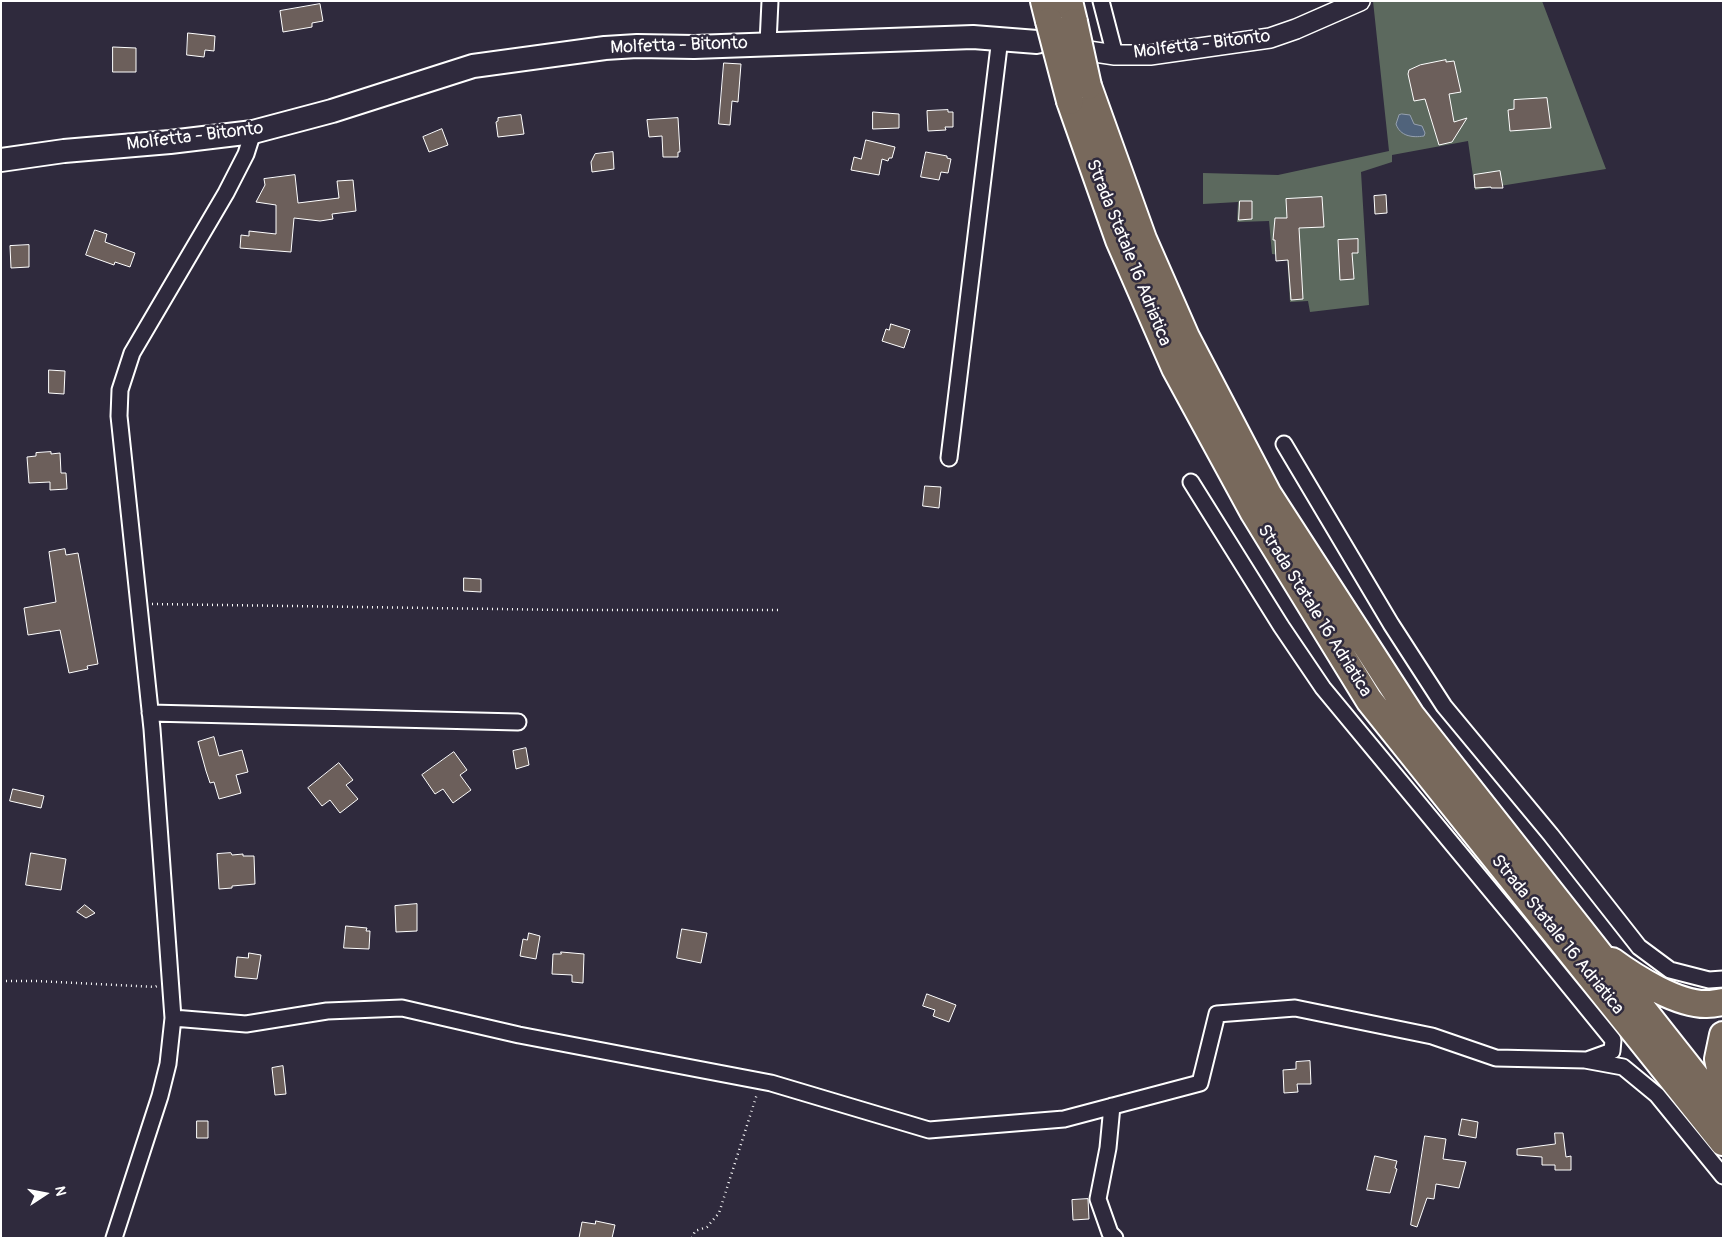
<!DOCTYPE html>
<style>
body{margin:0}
#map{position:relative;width:1724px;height:1239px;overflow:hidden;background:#2f2a3d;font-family:Pangolin,sans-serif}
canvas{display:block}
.frame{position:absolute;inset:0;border:2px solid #fff;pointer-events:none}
.north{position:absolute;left:20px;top:1169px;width:50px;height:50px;-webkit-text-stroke:4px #2f2a3d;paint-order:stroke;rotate:79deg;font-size:14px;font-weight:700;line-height:20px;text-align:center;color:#fff}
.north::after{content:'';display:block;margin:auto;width:18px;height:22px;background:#fff;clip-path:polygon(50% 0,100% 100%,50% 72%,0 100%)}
</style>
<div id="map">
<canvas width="1724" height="1239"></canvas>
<div class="frame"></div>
<div class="north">N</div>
</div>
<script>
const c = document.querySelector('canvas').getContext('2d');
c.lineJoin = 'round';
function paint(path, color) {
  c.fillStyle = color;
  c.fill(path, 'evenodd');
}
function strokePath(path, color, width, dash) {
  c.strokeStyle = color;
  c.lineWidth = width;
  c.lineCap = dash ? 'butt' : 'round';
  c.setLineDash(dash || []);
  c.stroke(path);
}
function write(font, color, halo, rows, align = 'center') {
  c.font = font + ' Pangolin,sans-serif';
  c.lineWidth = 5;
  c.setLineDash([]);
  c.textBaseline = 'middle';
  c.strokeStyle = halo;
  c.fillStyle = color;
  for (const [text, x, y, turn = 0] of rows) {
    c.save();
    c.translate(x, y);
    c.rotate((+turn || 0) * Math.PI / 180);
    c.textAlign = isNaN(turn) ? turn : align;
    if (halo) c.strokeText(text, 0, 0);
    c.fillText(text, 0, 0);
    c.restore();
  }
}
paint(new Path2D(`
 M1373,1h169l64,168 -131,21 -7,-49 -76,14v7l-31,10 8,133 -59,7 -2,-11 -18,1 -3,-46 -15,-2 -3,-33 -32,1 1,-20 -35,2v-31l75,2 111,-24z`), '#5c695e');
const water = new Path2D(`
 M1402,114l8,1 4,9 8,2 3,7 -1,3c-12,2 -24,0 -28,-12l3,-9z`);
paint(water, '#50637b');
strokePath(water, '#96a1b0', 1);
const building = new Path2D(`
 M320,4l3,17 -11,2v4l-29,5 -3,-21z
 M188,33l27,3 -1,15 -9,-1 -1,7 -17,-2z
 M113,47l23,1v24h-23z
 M1446,60v2l8,-1 7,31 -12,2 5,28 13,-4 -15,24 -13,3 -14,-46 -11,2 -6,-27 1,-4 11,-5z
 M724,63l17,1 -3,38 -6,-1 -2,24 -11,-1z
 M1547,98l4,30 -41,3 -2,-21 6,-1v-9z
 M948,110v2h5v15h-8l1,3 -18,1 -1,-20z
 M873,112l26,2v14l-26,1z
 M521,115l3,19 -26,3 -2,-15 2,-1v-3z
 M678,118l2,34h-2v5h-15l-1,-21 -13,1 -2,-17z
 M442,129l6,16 -19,7 -6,-15z
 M866,140l29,7 -3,11h-3l-1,3 -6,-2 -3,16 -28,-5 3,-13 7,2z
 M613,152l1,17 -22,3 -1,-10 4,-8z
 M926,152l21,4v2l4,1 -3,14 -7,-1 -2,8 -18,-3z
 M1500,171l3,17h-12v-1l-16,1 -1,-13z
 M295,175l3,28 41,-5 -2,-17 16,-1 3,31 -24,3 1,5 -13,2 -26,-3 -3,34 -51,-4 1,-13 8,1v-5l27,3v-29l-20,-3 9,-17 -1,-6z
 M1386,195l1,18 -12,1 -1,-18z
 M1322,197l2,30 -25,1 4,71 -12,1 -3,-40 -12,1 -1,-21h-2l2,-22h12l-1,-19z
 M1240,201h12v18l-13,1z
 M95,230l12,4 -2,8 30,11 -5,14 -15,-5 -1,3 -28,-10z
 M1358,239v14h-6l2,26 -14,1 -2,-40z
 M29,245v22l-18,1 -1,-22z
 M891,324l19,6 -6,18 -22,-7 4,-12 3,1z
 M49,370l16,1 -1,23 -15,-1z
 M51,452v2l9,-1 1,20h5l1,16 -17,1v-8l-21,1 -2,-26 9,-1v-3z
 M925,486l16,1 -2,21 -16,-2z
 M65,549l1,6 12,-2 20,111 -11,2 1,3 -19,4 -9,-43 -32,5 -4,-27 32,-6 -7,-50z
 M464,578l17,1v13l-17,-1z
 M214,737l5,19 23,-6 6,22 -12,3 5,18 -22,6 -5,-17 -4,1 -4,-12 -8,-29z
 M526,748l3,17 -13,4 -3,-18z
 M454,752l13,18 -7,5 11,15 -18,13 -10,-14 -8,5 -13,-19z
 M339,763l14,17 -7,5 12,14 -18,14 -10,-13 -8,6 -14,-18z
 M13,789l31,7 -3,12 -31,-7z
 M31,853l35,6 -5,31 -35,-5z
 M231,853l1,2 11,-1v2h11l1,28 -23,2v2l-13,1 -2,-35z
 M417,904v27l-21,1 -1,-26z
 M85,905l10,8 -9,5 -9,-6z
 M346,926l21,2 -1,3h4l-1,18 -25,-1z
 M682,929l25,4 -6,30 -24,-5z
 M529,933l11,3 -4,23 -16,-3 3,-17 4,1z
 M561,952l23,2 -1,29 -11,-1v-7l-20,-1 1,-20h8z
 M249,953l12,2 -4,24 -22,-2 2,-20 11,1z
 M927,994l29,11 -7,17 -16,-6 2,-6 -12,-4z
 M1310,1061l1,23h-14l1,8 -14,1 -1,-23 13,-1v-7z
 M283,1066l3,28 -11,1 -3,-27z
 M1462,1119l16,3 -2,16 -17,-3z
 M197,1121h11v17h-11z
 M1555,1133h8l3,24 5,-1v14h-16v-5h-13v-8l-25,-2v-6l38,-5z
 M1425,1136l21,3 -3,20 23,3 -7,26 -23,-4 -2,15 -7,-1 -10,29 -6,-2z
 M1375,1156l22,5 -2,7 2,1 -7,24 -23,-3z
 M1088,1199l1,20 -16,1 -1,-20z
 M596,1221l19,4 -3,13h-33l3,-16 13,2z`);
paint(building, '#6c5f5b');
strokePath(building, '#fff', 1);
const minor = new Path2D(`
 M1101,1l14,54
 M768,43l2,-42
 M253,132l-7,22 -20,39 -94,160 -12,37 -1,26 33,313 21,289 73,6 81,-13 75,-3 117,27 252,48 158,47 135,-11 136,-36 17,-69 78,-6 137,28 64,22 89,2 38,7 34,28 66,81
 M1284,444l107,180 53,82 107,129 88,112 31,23 39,10 14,-1
 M949,458l51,-420
 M1191,482l90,144 42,62 198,239 92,113 -1,11 -25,9
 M150,713l368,9
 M1112,1106l-4,42 -10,51 12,34 5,5
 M114,1238l46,-142 8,-32 5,-46`);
const tertiary = new Path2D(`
 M1068,48l47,7h35l120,-17 26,-9 64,-28`);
const secondary = new Path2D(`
 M1,160l63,-9 106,-9 83,-10 79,-21 141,-45 132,-18 32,-2 57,1 279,-10 64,5`);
const trunk = new Path2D(`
 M1044,1l5,20
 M1069,1l5,21
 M1088,86l55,153 43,98 82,157 143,221 312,396
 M1070,101l49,139 56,128 79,145 115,187 354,442
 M1612,961c23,17 66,44 95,43 5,0 11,-1 16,-2
 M1723,1035l-5,24 5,23`);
strokePath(minor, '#fff', 19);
strokePath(tertiary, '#fff', 22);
strokePath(secondary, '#fff', 26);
strokePath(trunk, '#fff', 30);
strokePath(new Path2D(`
 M152,604l414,6h214
 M1,981h37l117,6 2,-1
 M692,1238l3,-7 12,-4 12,-14 38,-119`), '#fff', 2.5, [1, 4]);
strokePath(minor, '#2f2a3d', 15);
strokePath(tertiary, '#2f2a3d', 19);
strokePath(secondary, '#2f2a3d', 22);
strokePath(trunk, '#78695c', 26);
const trunkBridge = new Path2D(`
 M1049,21l21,80
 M1074,22l14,64`);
strokePath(trunkBridge, '#fff', 30, []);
strokePath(trunkBridge, '#78695c', 26);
write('18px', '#fff', '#2f2a3d', [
 ["Molfetta - Bitonto",1202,45,-7],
 ["Molfetta - Bitonto",679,46,-2],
 ["Molfetta - Bitonto",195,137,-7],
 ["Strada Statale 16 Adriatica",1128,253,68],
 ["Strada Statale 16 Adriatica",1314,611,58],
 ["Strada Statale 16 Adriatica",1557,935,51]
]);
</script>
